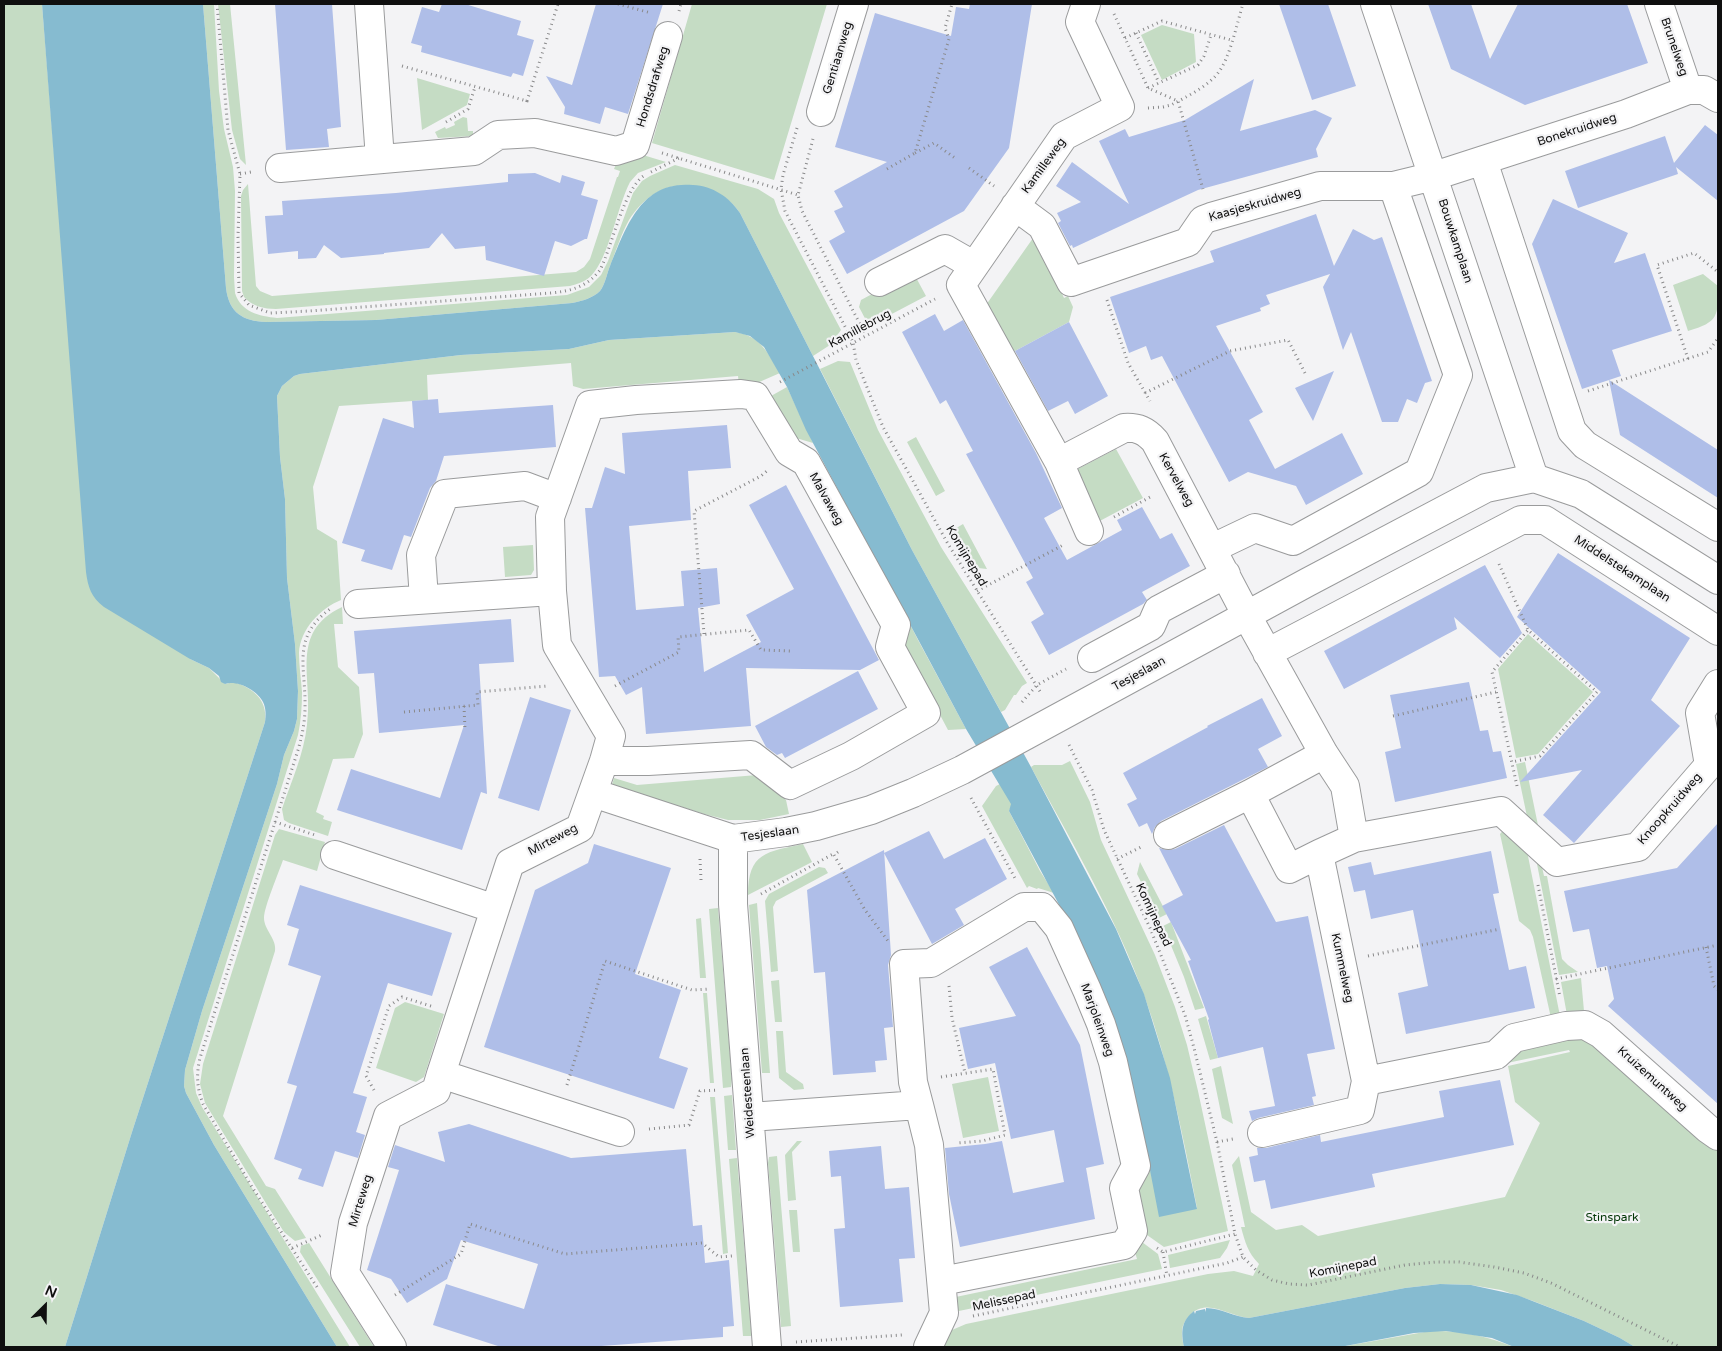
<!DOCTYPE html>
<style>
body{margin:0}
#map{position:relative;width:1722px;height:1351px;overflow:hidden;background:#f3f3f5;font-family:"Varela Round",sans-serif}
canvas{display:block}
.frame{position:absolute;inset:0;border:5px solid #0f0f0f;pointer-events:none}
.north{position:absolute;left:20px;top:1281px;width:50px;height:50px;-webkit-text-stroke:4px #f3f3f5;paint-order:stroke;rotate:23deg;font-size:14px;font-weight:700;line-height:20px;text-align:center;color:#0f0f0f}
.north::after{content:'';display:block;margin:auto;width:18px;height:22px;background:#0f0f0f;clip-path:polygon(50% 0,100% 100%,50% 72%,0 100%)}
</style>
<div id="map">
<canvas width="1722" height="1351"></canvas>
<div class="frame"></div>
<div class="north">N</div>
</div>
<script>
const c = document.querySelector('canvas').getContext('2d');
c.lineJoin = 'round';
function paint(path, color) {
  c.fillStyle = color;
  c.fill(path, 'evenodd');
}
function strokePath(path, color, width, dash) {
  c.strokeStyle = color;
  c.lineWidth = width;
  c.lineCap = dash ? 'butt' : 'round';
  c.setLineDash(dash || []);
  c.stroke(path);
}
function write(font, color, halo, rows, align = 'center') {
  c.font = font + ' "Varela Round",sans-serif';
  c.lineWidth = 4.5;
  c.setLineDash([]);
  c.textBaseline = 'middle';
  c.strokeStyle = halo;
  c.fillStyle = color;
  for (const [text, x, y, turn = 0] of rows) {
    c.save();
    c.translate(x, y);
    c.rotate((+turn || 0) * Math.PI / 180);
    c.textAlign = isNaN(turn) ? turn : align;
    if (halo) c.strokeText(text, 0, 0);
    c.fillText(text, 0, 0);
    c.restore();
  }
}
paint(new Path2D(`
 M4,4h38l18,223 130,432 19,9 16,16 9,-2c19,6 34,18 31,40l-133,410 -67,215h-61z
 M203,4h11l5,87 5,38 9,38 2,24 -1,86 1,16c6,19 24,23 42,25l290,-23 22,-8 12,-12 7,-14 25,-68 9,-12 8,-5 25,-11 83,24 16,10 5,14 62,117 -11,15 -17,11 -73,-143c-13,-18 -20,-18 -41,-25 -29,-9 -54,7 -70,32 -8,14 -13,31 -19,46 -3,7 -5,19 -10,25 -7,7 -18,10 -28,12l-196,17 -110,2c-23,-1 -37,-9 -40,-34z
 M218,4h12l16,161 -6,-6 -8,-29z
 M692,4h135l-53,176 -122,-37z
 M1162,25l32,9 2,28 -34,18 -21,-45z
 M417,78l53,16 -3,11 -45,25z
 M463,117l4,1 1,13h5v5l-35,2 -3,-6 10,-5 1,2 9,-4 -1,-3z
 M643,155l23,7 -28,11 -8,9c-13,25 -21,76 -39,94 -6,6 -14,8 -21,10l-294,23c-12,0 -24,-3 -32,-12l-2,-6 -1,-95 2,-6 5,-6 8,102 4,5 12,5 304,-24 8,-5 6,-8 27,-82h1l2,-6 -6,-2 2,-5z
 M1038,231l8,28 18,39 4,-2 5,11 -4,15 -54,29 -6,-3 -23,-43z
 M913,272l13,24 -57,30 -10,-19 2,-7z
 M1703,274l15,12c0,30 1,36 -30,45l-15,-46z
 M735,332c26,4 32,20 45,41l-23,10 -18,2 -1,-9 -155,13 -10,-3 -2,-23 -144,12 1,25 -89,6 -26,81 4,42 20,12 4,59c-20,8 -41,29 -42,53 0,12 2,26 3,39 0,14 -1,29 -4,43l-105,333 3,25 6,14 148,240h-13l-123,-202 -28,-52 -2,-7 1,-16 17,-59 75,-227 7,-29 10,-24 3,-12 1,-28 -3,-47 -8,-66 -2,-79 -5,-42 -3,-61 5,-10 12,-10 6,-2 161,-19 108,-6 40,-9z
 M838,361l12,1 28,68 63,117 86,136 -5,3 -6,9h-2l-9,15 -4,2 -89,-162 -92,-181z
 M787,387l26,56 -17,-5 -25,-42z
 M916,437l29,54 -9,5 -29,-54z
 M1116,449l27,49 -47,25 -26,-50z
 M963,524l24,45 -9,-1 -25,-38z
 M533,545l1,25 -3,5 -26,2 -2,-30z
 M342,607l1,17h-9l4,43 21,20 4,47 -9,24 -21,1 -17,53 8,4 -1,3 9,3 -4,14 -39,-13 -5,-3 -2,-11c9,-27 22,-55 25,-84 7,-47 -19,-92 35,-118z
 M911,626l7,14 48,89 -18,1 -45,-85z
 M1528,634l65,58 -55,62 -22,4 -18,-89z
 M1070,761l20,41 11,38 54,115 20,52 12,38 11,46 30,140 -64,16 -17,-12 -12,-53 14,-17 48,43c-14,-72 -28,-144 -53,-213 -29,-80 -73,-154 -113,-228l3,-2h28z
 M1525,762l15,73 -11,-9 -13,-62z
 M757,775l29,25 3,14 -29,6h-32l-24,-6 -92,-29 2,-7 23,7z
 M1000,784l12,20 -3,7 31,60 14,22 -16,-5 -1,1 -8,-3 -2,2 -45,-82 14,-20z
 M1508,825l17,16 35,175 -9,2 -18,-81 -3,-7 -11,-9 -19,-87z
 M279,829l46,13 -8,29 -34,-11c-4,12 -19,47 -19,58 0,12 13,21 11,33l-52,165 43,70 9,3 31,49 -11,3 -11,-9 -17,-27 -62,-102 -5,-19 3,-20 72,-229z
 M803,844l9,18 -64,33c0,-43 19,-43 55,-51z
 M1535,854l5,4 4,18h3l15,83 6,6 10,7 -19,3z
 M1140,862l27,52 -8,4 -22,-44z
 M819,867l6,1 3,5 -52,28 -3,6 5,64 -7,1 -6,-71 4,-7z
 M757,903l13,170h-8l-13,-168z
 M718,908l14,171 -1,8 -8,1 -14,-179z
 M701,918l5,60h-6l-4,-59z
 M1171,922l33,86 -9,2 -11,-33 -21,-51z
 M1581,978l3,33 -17,4 -6,-33z
 M779,980l3,42h-7l-4,-41z
 M703,993h4l7,90h-4z
 M405,1002l39,12 -20,63 -8,5 -40,-14 19,-60z
 M1206,1016l12,42 -8,2 -12,-41z
 M776,1031h7l3,41 17,12 1,5 -10,1 -15,-12z
 M1580,1034l138,113v200h-83l-15,-9 -36,-17 -51,-20 -32,-11 -30,-5 -31,-1 -35,4 -156,30c-19,-1 -42,-21 -59,-3 -10,10 -9,19 -6,32h-245l13,-17 14,-6 242,-50 26,-3 19,5 6,-12c-11,-11 -14,-22 -18,-37h4l-13,-62 7,-9 12,56 25,18 26,-5 16,11 187,-39 35,-74 -25,-21 -7,-36 62,-14 -1,-2 -62,13 9,-12z
 M1221,1066l12,58 -11,-6 -10,-49z
 M988,1077l11,54 -36,7 -11,-54z
 M732,1095l4,55h-8l-4,-54z
 M710,1097h5l13,156 -5,1z
 M797,1141h5l-10,11 4,48 -8,1 -3,-46z
 M777,1156l14,170 -10,1 -13,-164 1,-6z
 M737,1158l14,171v7h-8l-14,-177z
 M789,1210h8l3,42h-7z
 M1230,1240l-3,8 -7,10 -50,10 -2,-13z
 M1142,1242l16,12 4,15 -208,43 -3,-14 186,-39 -2,-7z
 M309,1243l65,104h-14l-60,-95 1,-6z
 M1430,1331c30,-1 57,5 84,16h-174z`), '#c5dcc4');
paint(new Path2D(`
 M42,4h161l23,284c3,25 17,33 40,34l110,-2 196,-17c10,-2 21,-5 28,-12 5,-6 7,-18 10,-25 16,-39 31,-86 83,-81 20,1 36,12 47,28l172,337 119,217 85,162 28,65 26,84 27,131 -38,8 -10,-52 -62,-208 -78,-146 2,-7 -45,-75 -160,-299 -19,-43 -23,-40 -14,-11 -15,-4 -126,8 -40,9 -108,6 -161,19 -6,2 -12,10 -5,10 3,61 5,42 2,79 8,66 3,47 -1,28 -3,12 -10,24 -7,29 -75,227 -17,59 -1,16 2,7 28,52 123,202h-272l67,-215 133,-410c1,-7 1,-14 -2,-20 -6,-12 -26,-22 -38,-18l-4,-2 -2,-6 -10,-8 -19,-9 -86,-52c-13,-10 -16,-20 -18,-35z
 M1440,1284l31,1 46,10 67,26 36,17 15,9h-121l-22,-9 -46,-7 -32,2 -74,14h-156c-3,-15 -3,-26 10,-36l1,3 1,-3 9,-2 1,3v-4c16,0 28,9 43,10l156,-30z`), '#86bbd0');
paint(new Path2D(`
 M275,4h57l9,123 -14,2 2,18 -43,3z
 M442,4h23l56,17 -4,14 17,5 -11,36 -10,-3 -2,4 -90,-25 1,-6 -11,-3 11,-36 17,5z
 M596,4h67l-35,110 -23,-7 -5,17 -36,-10 1,-7 -19,-31 26,9z
 M970,4h62l-23,144 -45,63 -117,63 -18,-33 16,-9 -11,-21 9,-4 -9,-16 53,-29 -52,-15 40,-134 76,23 5,-29 13,2z
 M1279,4h49l28,82 -44,14z
 M1428,4h43l19,55 28,-55h109l21,59 -123,42 -74,-36z
 M1254,79l-14,52 75,-21 17,8 -16,31 2,8 -120,33 -125,58 -1,-3 -2,1 -12,-23 3,-2 -4,-8 24,-11 -25,-16 16,-24 57,42 -30,-63 26,-12 4,8 56,-17z
 M1705,125l13,10v66l-42,-34 2,7 -100,34 -13,-37 100,-35 9,27z
 M535,173l25,10 2,-8 23,7 -4,13 17,5 -11,39h-2l-14,7 -16,-5 -11,35 -58,-16 -1,-14 -30,3 -13,-16 -13,15 -45,5v1l-43,4 -17,-13 -8,13 -18,1v-8l-30,3 -3,-38 18,-1 -1,-14 114,-8 112,-11v-8z
 M1553,199l75,34 -14,30 31,-10 27,78 -60,19 9,26 -39,13 -50,-145z
 M1316,214l18,52 19,-37 21,11 8,-3 50,144 -7,2 -8,20 -10,-4 -9,23h-16l-31,-90 -8,18 -20,-63 7,-13 -64,21 4,9 -10,4 1,3 -45,15 47,86 -14,8 26,49 67,-36 21,41 -57,31 -10,-19 -48,-14 -19,10 -67,-126 -11,4 -5,-14 -17,7 -19,-56 104,-35 -4,-11z
 M935,314l9,17 19,-11 73,133 26,55 -18,10 23,42 55,-30 -5,-10 25,-13 18,32 12,-6 18,33 -48,26 5,8 -4,4 -94,51 -18,-33 13,-8 -18,-32 7,-4 -67,-124 7,-3 -27,-51 -6,4 -38,-72z
 M1069,322l39,74 -33,18 -7,-13 -20,10 -33,-60z
 M1334,371l-21,50 -18,-33z
 M1609,380l109,70v48l-98,-63z
 M438,399l1,14 114,-8 3,42 -112,9 -8,25 -6,7 -19,49 -7,-2 -12,35 -31,-9 4,-11 -23,-7 41,-125 31,10 -2,-27z
 M727,425l4,43 -43,3 3,49 -62,6 7,84 48,-4 -3,-35 36,-3 3,36 -22,4 6,64 57,-30 -15,-27 48,-26 -45,-84 37,-20 93,175 -19,10 -114,-2 5,58 -105,8 -4,-47 -16,8 -11,-19 -16,1 -14,-169h7l13,-41 20,7 -3,-41z
 M1558,553l132,85 -39,62 29,26 -106,117 -31,-28 39,-45 -62,12 81,-90 -84,-75z
 M1485,565l37,68 -22,25 -46,-41 3,12 -113,60 -20,-38z
 M511,619l3,43 -35,2 8,130 -6,-2 -19,58 -125,-40 14,-41 89,29 24,-73 -85,8 -5,-60 -16,1 -4,-43z
 M858,671l20,38 -93,49 -3,-5 -5,2 -11,-8 -11,-21z
 M1469,682l11,49 8,-1 5,22 8,-1 6,27 -112,24 -10,-50 16,-4 -11,-53z
 M530,697l41,13 -32,101 -41,-13z
 M1262,698l20,38 -24,13 10,18 -107,54 -6,6 -3,7 -5,-11 -8,4 -12,-23 10,-5 -14,-26 85,-46 -1,-1z
 M1718,823v281l-110,-98 6,-7 -7,-33 -10,2 -8,-39 -16,3 -9,-41 113,-23z
 M1224,825l52,97 32,-6 27,133 -28,5 9,42 -4,1 2,8 -56,13 -6,3 -3,-10 26,-5 -12,-59 -45,11 -10,-38 1,-1 -21,-58 3,-1 -29,-54 21,-11 -24,-47 8,2 8,-1z
 M929,831l15,28 41,-21 22,41 -52,30 9,16 -32,19 -48,-91z
 M594,844l77,24 -36,106 46,16 -22,68 29,10 -14,41 -190,-62 51,-157 53,-27z
 M884,850l7,105 -3,10 5,62 -9,1 3,32 -12,1 1,11 -43,3 -8,-103 -11,1 -7,-83z
 M1491,851l8,42 -6,1 16,76 17,-4 9,42 -129,26 -8,-41 30,-7 -15,-76 -42,9 -6,-29 -11,2 -6,-25 23,-5 3,13z
 M300,885l152,48 -20,63 -44,-13 -35,110 14,4 -11,35 9,3 -7,23 -23,-7 -12,36 -25,-8 4,-10 -28,-10 23,-73 -10,-3 34,-107 -33,-11 11,-36 -12,-4z
 M1027,947l53,98 24,119 -18,4 9,51 -135,28 -11,-53 -4,-46 40,-4 17,-3 11,52 51,-11 -10,-52 -43,9 -16,-76 -27,6 -9,-41 57,-12 -27,-49z
 M1500,1080l14,65 -142,29 3,13 -104,22 -6,-29 -11,2 -5,-25 9,-2 -1,-7h9l54,-13 1,7 123,-25 -5,-26z
 M469,1124l102,34 115,-9 7,77 9,-1 3,38 24,-3 5,66 -11,1v10l-135,10h-87l-68,-22 13,-41 78,25 14,-45 -77,-24 -14,39 -40,24 -16,-24 -24,-9 32,-100 -11,-3 7,-22 50,17 -7,-30z
 M881,1146l4,43 24,-2 6,71 -16,1 4,43 -63,5 -6,-78 11,-1 -4,-52 -10,1 -2,-26z`), '#afbee8');
const minor = new Path2D(`
 M369,4l11,155
 M1086,4l-6,18 40,85 -56,29 -103,149 98,177 65,-34c14,-1 22,3 31,13l92,175 77,138 21,32 9,52 -35,16 47,227 -6,29 -98,23
 M1375,4l159,474
 M1659,4l29,86
 M821,112l33,-108
 M1483,161l89,270 13,14 133,82
 M280,168l194,-17 24,-16 37,-2 81,18 19,-6 33,-109
 M1015,206l27,20 29,56 117,-40 15,-22 8,-3 109,-31h73l41,-10 192,-62 62,-24h16l14,8
 M879,282l66,-33 28,16
 M1059,462l30,69
 M1534,478l47,16 137,86
 M1213,548l42,-20 38,13 126,-69 39,-97 -65,-189
 M424,599l-3,-44 24,-61 80,-8 32,12
 M358,604l194,-13
 M1267,653l254,-133h24l173,111
 M1092,658l59,-32 7,-16 68,-36
 M604,761h44l103,-6 39,30 61,-29 75,-43 -36,-66 6,-22 -90,-163 -17,-10 -34,-56 -14,-2 -105,6 -46,5 -40,112 2,74 5,54 54,91 -7,25 -24,67 -70,35 -69,211 179,58
 M593,793l140,46 53,-7 30,-6 55,-16 42,-17 49,-23 346,-188 178,-94 48,-10
 M1250,794l39,75 30,-15
 M1168,835l82,-41 74,-40
 M1354,838l147,-27 56,51 81,-15 71,-82 -9,-52 18,-29
 M733,839v65l34,443
 M335,855l160,54
 M1366,1081l130,-26 18,-17 52,-12 19,-1 16,9 107,95 10,7
 M919,1105l-6,-23 -9,-118 27,-1 93,-56h18l17,21 28,62 14,34 12,38 23,104 -12,22 9,43 -9,14 -182,36
 M750,1117l169,-12 10,40 15,168 -16,34
 M392,1347l-47,-74 8,-50 35,-107 48,-25 5,-17`);
strokePath(minor, '#9a9b9c', 30);
strokePath(new Path2D(`
 M217,4l11,126 12,44 -2,62 1,57 10,12 21,8 39,-2 242,-18c20,-2 36,-6 49,-23 12,-23 24,-83 45,-95
 M618,4l33,9
 M679,11l2,-7
 M1114,14l34,74 30,13 25,88
 M1136,33l23,50
 M1125,38l37,-17 69,19
 M402,66l125,35 -1,4
 M1148,88l50,-23 6,-9 7,-21
 M527,101l31,-97
 M1148,108l15,-1 8,-2c15,-8 36,-18 47,-32 12,-15 19,-50 25,-69
 M446,122l22,-13 7,-22
 M797,128l-14,47 -2,14 4,22 68,131 3,18 27,67 65,117 93,149
 M813,139l-15,56 4,16 64,125
 M662,153l136,42
 M915,153l19,-10 21,15
 M969,168l25,18
 M887,169l28,-16 34,-114 -4,-11 7,-24
 M651,172l28,-14
 M240,174l11,-2
 M1107,300l21,63 22,38
 M1688,359l-31,-94 37,-12 24,19
 M780,382l155,-83
 M1588,391l120,-39 10,-14
 M1145,393l85,-42 58,-11 17,33
 M1114,517l38,-21
 M1499,564l29,66 69,62 -57,64 -28,6
 M977,591l88,-47
 M704,634l-10,-123 67,-35 7,-6
 M615,686l64,-34 -1,-15 71,-7 12,20 31,1
 M1022,702l15,-17 29,-16
 M464,706l1,24
 M404,712l74,-7 -1,-13 70,-6
 M1393,716l103,-24
 M1069,745l23,45 12,40 46,98 35,87 9,33 23,94 18,92 8,23 13,13 16,10 17,4 19,1 97,-20 31,-3h23l35,5 30,6 27,10 129,64
 M1517,786l-25,-114 36,-42
 M971,798l45,82
 M275,822l40,13
 M838,852l-4,3 31,55 23,31
 M700,859l1,21
 M1117,859l26,-13
 M1538,885l22,112
 M761,894l72,-40
 M1706,947l8,39 4,4
 M1368,956l132,-27
 M1556,979l162,-34
 M949,986l3,32 13,55
 M941,1077l52,-8 12,66 -23,6 -25,2
 M567,1085l38,-124 87,29 17,-1
 M374,1090l-8,-14 23,-70 13,-9 32,10
 M649,1129l40,-4 11,-34 18,-1
 M1217,1142l16,-3
 M292,1248l30,-13
 M1157,1248l6,4 72,-18
 M1163,1252l4,24
 M317,1287l-65,-100 -49,-83c-6,-16 -7,-29 -3,-46l98,-308c4,-14 7,-28 7,-42 1,-42 -14,-70 25,-99
 M395,1295l66,-41 9,-30 95,30 137,-11 17,14 13,-1
 M973,1316l254,-53 16,-6
 M796,1342l106,-7`), '#89898a', 3, [1, 4]);
strokePath(minor, '#fff', 28);
write('12px', '#0f0f0f', '#f3f3f5', [
 ["Brunelweg",1674,47,71],
 ["Gentiaanweg",838,58,-73],
 ["Hondsdrafweg",653,87,-73],
 ["Bonekruidweg",1577,130,-18],
 ["Kamilleweg",1044,166,-54],
 ["Kaasjeskruidweg",1255,205,-16],
 ["Bouwkamplaan",1455,241,72],
 ["Kamillebrug",860,329,-28],
 ["Kervelweg",1176,480,61],
 ["Malvaweg",826,499,61],
 ["Komijnepad",966,556,59],
 ["Middelstekamplaan",1622,569,33],
 ["Tesjeslaan",1139,674,-29],
 ["Knoopkruidweg",1670,809,-49],
 ["Tesjeslaan",770,834,-8],
 ["Mirteweg",553,840,-28],
 ["Komijnepad",1153,915,65],
 ["Kummelweg",1342,968,78],
 ["Marjoleinweg",1097,1020,70],
 ["Kruizemuntweg",1652,1079,42],
 ["Weidesteenlaan",748,1093,-94],
 ["Mirteweg",361,1201,-73],
 ["Komijnepad",1343,1268,-11],
 ["Melissepad",1004,1301,-12]
]);
write('12px', '#023606', '#f3f3f5', [
 ["Stinspark",1612,1218]
]);
</script>
